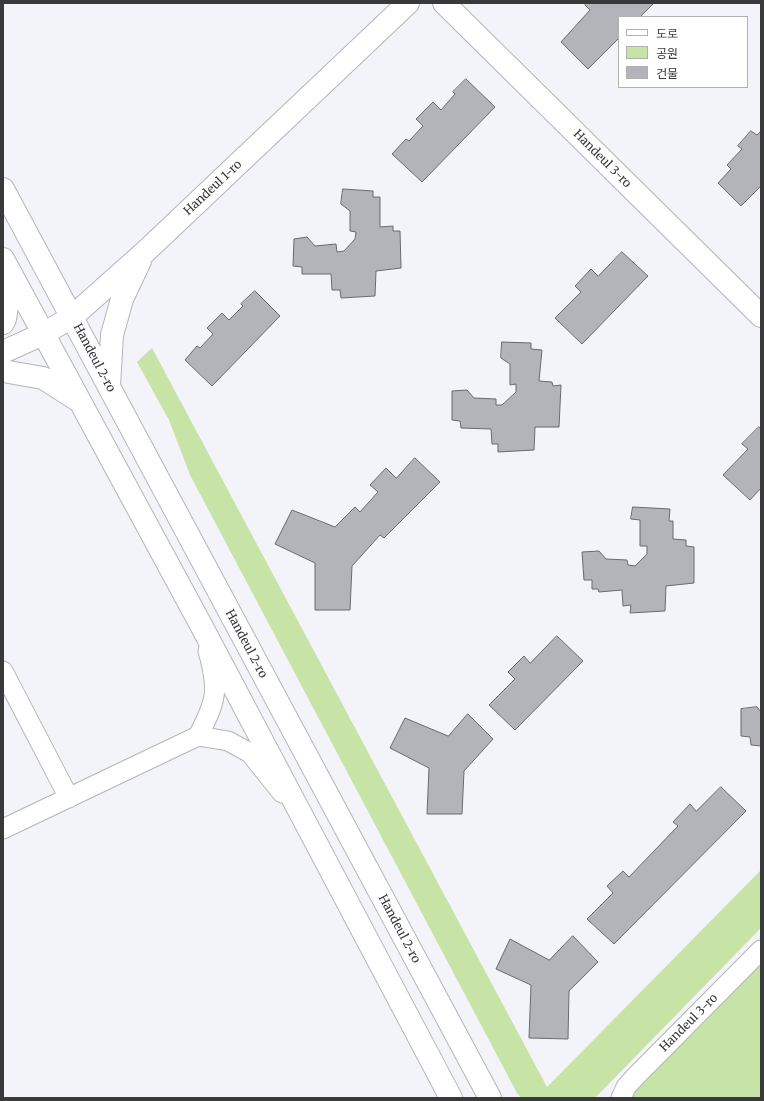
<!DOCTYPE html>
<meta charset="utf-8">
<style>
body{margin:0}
#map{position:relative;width:764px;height:1101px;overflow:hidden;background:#f3f3fa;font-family:Merriweather,"Noto Sans KR",serif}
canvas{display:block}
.frame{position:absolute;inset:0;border:4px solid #39393c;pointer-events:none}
.legend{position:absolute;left:618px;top:16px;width:130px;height:72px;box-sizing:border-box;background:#fff;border:1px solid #b0b0b1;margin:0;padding:5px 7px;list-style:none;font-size:12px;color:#39393c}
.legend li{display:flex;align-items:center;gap:8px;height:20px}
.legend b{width:20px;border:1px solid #b0b0b1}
</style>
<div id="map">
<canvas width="764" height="1101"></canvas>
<div class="frame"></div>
<ul class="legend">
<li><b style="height:5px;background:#fff"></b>도로</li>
<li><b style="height:11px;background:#c7e4a6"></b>공원</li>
<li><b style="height:11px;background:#b3b3ba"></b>건물</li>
</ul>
</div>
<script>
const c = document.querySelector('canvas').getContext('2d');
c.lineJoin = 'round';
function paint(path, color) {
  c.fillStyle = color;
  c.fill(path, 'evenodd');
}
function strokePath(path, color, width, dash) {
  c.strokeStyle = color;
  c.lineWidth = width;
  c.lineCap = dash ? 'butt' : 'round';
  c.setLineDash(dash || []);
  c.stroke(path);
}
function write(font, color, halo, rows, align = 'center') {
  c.font = font + ' Merriweather,serif';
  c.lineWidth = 4;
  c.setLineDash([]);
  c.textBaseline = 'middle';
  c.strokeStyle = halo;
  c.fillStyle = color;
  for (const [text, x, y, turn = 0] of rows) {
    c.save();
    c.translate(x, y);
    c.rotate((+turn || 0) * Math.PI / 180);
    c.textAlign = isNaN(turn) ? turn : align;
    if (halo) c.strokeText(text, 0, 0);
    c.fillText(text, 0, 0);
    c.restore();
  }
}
paint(new Path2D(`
 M152,348l395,739 214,-217v58l-166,170h-74l-4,-5 -327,-618 -21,-55 -32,-58z
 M761,964v134h-129v-5z`), '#c7e4a6');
const building = new Path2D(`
 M587,3h67l-14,14h-21v21l-31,31 -27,-27 29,-32 -5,-5z
 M466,79l29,28 -73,75 -30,-28 14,-15 3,2 14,-15 -7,-7 17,-17 8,8 14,-16 -2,-2z
 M751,131l6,4 4,-4v55l-20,20 -23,-23 13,-14 -4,-4 15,-16 -4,-3z
 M343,189l30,2v6h7v30l13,-1v5h7l1,37 -25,3 -1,25 -34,2 -1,-8h-8l-1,-16h-29v-7l-9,-1 1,-27 13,-2 8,9 21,-2 1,8 7,-1 11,-12 1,-7 -6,-1v-20l-9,-7z
 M622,252l26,24 -66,68 -27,-26 26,-26 -6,-6 16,-17 7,7z
 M255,291l25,25 -68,70 -27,-26 12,-14 3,2 13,-14 -6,-6 15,-15 7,7 14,-14 -2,-2z
 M502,342l29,1v6l11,1 -3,31 13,1 1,4 8,-1 -2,42h-24l-1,23 -36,2v-8h-6l-1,-15 -30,-1 -1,-7 -8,-1v-29l15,-1 7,8 22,1v6h6l14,-13v-8l-6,1v-21l-9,-6z
 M759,427l2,2v59l-11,12 -27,-25 25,-26 -6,-5z
 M415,458l25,24 -56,56 -4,-3 -28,31 -2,44h-35v-47l-40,-19 17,-34 43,17 20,-20 5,5 18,-20 -8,-7 16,-17 10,10z
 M633,507l37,2 -1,12h4v18l13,1v6l8,1v36l-28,3 -1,25 -35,2 1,-8 -8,1 -1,-16 -23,2 -1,-3h-6v-9h-8l-2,-28 17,-1 7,8 21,1 1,5 7,1 12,-12v-8h-7v-26l-9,-1z
 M557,636l26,25 -68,69 -26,-25 26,-26 -7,-7 16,-16 6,7z
 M757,707l4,5v34l-10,-1 -1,-8 -9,-1v-27z
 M468,714l25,25 -29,32 -2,43h-35l2,-46 -39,-20 15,-30 43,18z
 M721,787l25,24 -132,133 -27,-25 26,-26 -6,-7 16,-15 6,6 49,-51 -5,-4 17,-18 6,7z
 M573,936l25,26 -29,29 -1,48 -39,-1 2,-53 -35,-16 14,-30 39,21z`);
paint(building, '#b3b3ba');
strokePath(building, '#69696f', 1);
const street = new Path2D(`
 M3,671l66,127
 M198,736c19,-36 21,-46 10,-85
 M3,829l195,-93 30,5 22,12 32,40
 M621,1098l5,-11 8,-9 127,-128`);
const secondary = new Path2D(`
 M444,3l317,313
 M3,189l487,909
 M3,259l198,366 250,473
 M3,323l2,-4 7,-44
 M3,352l40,-18 29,-17 73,-65 263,-249
 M3,371l40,7 36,23
 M109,386l3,-51 10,-36 18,-38`);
strokePath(street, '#b4b4bb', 21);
strokePath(secondary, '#b4b4bb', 24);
strokePath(street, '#fff', 19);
strokePath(secondary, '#fff', 22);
write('12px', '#39393c', '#fff', [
 ["Handeul 3-ro",602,159,45],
 ["Handeul 1-ro",213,188,-43],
 ["Handeul 2-ro",94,358,62],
 ["Handeul 2-ro",246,644,62],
 ["Handeul 2-ro",399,929,62],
 ["Handeul 3-ro",689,1023,-45]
]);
</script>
